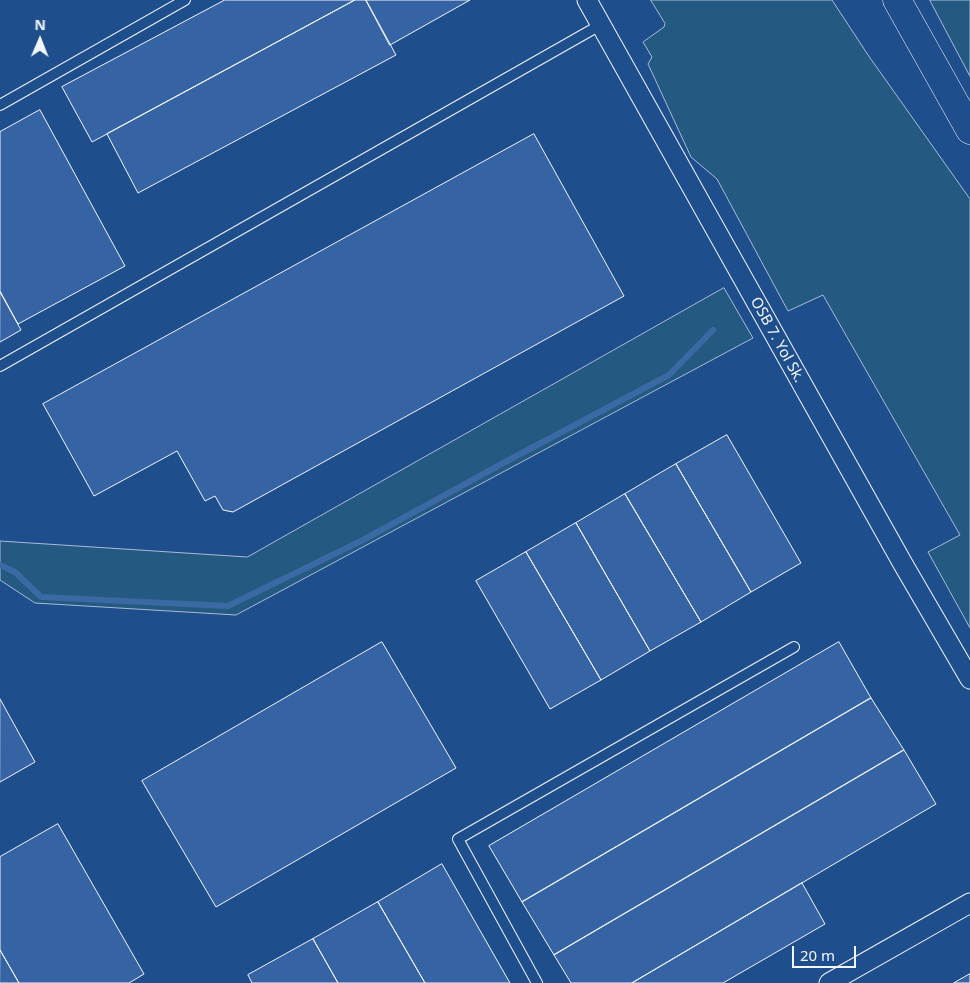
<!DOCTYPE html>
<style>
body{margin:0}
#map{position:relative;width:970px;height:983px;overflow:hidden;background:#1f4e8c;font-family:"Noto Sans",sans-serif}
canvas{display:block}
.north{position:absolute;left:15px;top:15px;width:50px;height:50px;-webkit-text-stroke:4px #1f4e8c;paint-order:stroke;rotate:1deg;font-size:14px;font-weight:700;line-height:20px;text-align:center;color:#f2f6ff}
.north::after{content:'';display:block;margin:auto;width:18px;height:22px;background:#f2f6ff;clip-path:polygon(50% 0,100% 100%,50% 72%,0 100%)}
.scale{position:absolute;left:792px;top:946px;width:64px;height:22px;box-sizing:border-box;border:2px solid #f2f6ff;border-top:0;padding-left:6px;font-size:15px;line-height:18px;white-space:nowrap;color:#f2f6ff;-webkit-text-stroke:4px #1f4e8c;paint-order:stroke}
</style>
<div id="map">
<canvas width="970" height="983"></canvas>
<div class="north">N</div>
<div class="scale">20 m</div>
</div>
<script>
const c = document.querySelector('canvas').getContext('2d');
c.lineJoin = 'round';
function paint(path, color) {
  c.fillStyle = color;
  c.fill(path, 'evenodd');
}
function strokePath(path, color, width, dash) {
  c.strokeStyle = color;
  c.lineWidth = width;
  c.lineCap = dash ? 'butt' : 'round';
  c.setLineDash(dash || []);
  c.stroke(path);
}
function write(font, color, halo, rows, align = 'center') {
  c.font = font + ' "Noto Sans",sans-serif';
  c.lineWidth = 4;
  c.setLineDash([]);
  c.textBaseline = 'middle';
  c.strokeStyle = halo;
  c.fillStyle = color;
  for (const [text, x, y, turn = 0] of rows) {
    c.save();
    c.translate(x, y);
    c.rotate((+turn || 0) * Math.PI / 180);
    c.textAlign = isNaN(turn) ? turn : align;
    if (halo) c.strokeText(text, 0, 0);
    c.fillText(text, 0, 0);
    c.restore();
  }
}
const green = new Path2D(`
 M651,0h181l36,55 102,144v429l-42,-76 32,-17 -137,-240 -35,16 -71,-132 -26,-22 -43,-93 4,-7 -9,-15 21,-15 1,-3z
 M930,0h40v76z
 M724,288l29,50 -517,277 -201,-12 -35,-23v-39l247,16z`);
paint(green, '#245a82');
strokePath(green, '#a8bbd7', 1);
strokePath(new Path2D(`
 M0,565l15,7 26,25 187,9 135,-66 144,-79 162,-86 44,-45`), '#3b69a3', 6);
const building = new Path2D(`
 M225,0h130l-263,142 -30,-55z
 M355,0h11l30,55 -258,138 -31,-59z
 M366,0h104l-80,45z
 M40,110l85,156 -107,58 -18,-33v-159z
 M534,134l90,162 -391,216 -10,-2 -8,-14 -10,5 -28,-50 -83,45 -51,-92z
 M0,292l21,38 -21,12z
 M727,435l74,128 -50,29 -75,-128z
 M676,464l75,128 -50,30 -76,-128z
 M625,494l76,128 -51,29 -74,-128z
 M576,523l74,128 -49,29 -75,-128z
 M526,552l75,128 -51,29 -74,-128z
 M382,642l74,126 -240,139 -74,-126z
 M839,642l32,56 -349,204 -33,-56z
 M871,698l33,52 -350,205 -32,-53z
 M0,699l35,63 -35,20z
 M904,750l32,54 -304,179h-61l-17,-28z
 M58,824l86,150 -15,9h-110l-19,-33v-93z
 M442,864l68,119h-85l-47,-81z
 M802,883l23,41 -102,59h-91z
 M378,902l47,81h-87l-25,-44z
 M313,939l25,44h-86l-4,-8z
 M0,950l19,33h-19z
 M970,974v9h-16z`);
paint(building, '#3563a3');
strokePath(building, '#f2f6ff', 1);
const lane = new Path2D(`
 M0,105l185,-105
 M0,366l602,-342
 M537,983l-79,-144 336,-192`);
const street = new Path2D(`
 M587,0l316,564 67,115
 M829,983l141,-80`);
const primary = new Path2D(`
 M897,0l73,130`);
strokePath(lane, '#f2f6ff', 12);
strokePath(street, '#f2f6ff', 21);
strokePath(primary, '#f2f6ff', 29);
strokePath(lane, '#1f4e8c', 10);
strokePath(street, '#1f4e8c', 19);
strokePath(primary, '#1f4e8c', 28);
write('15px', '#f2f6ff', '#1f4e8c', [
 ["OSB 7. Yol Sk.",777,340,61]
]);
</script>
